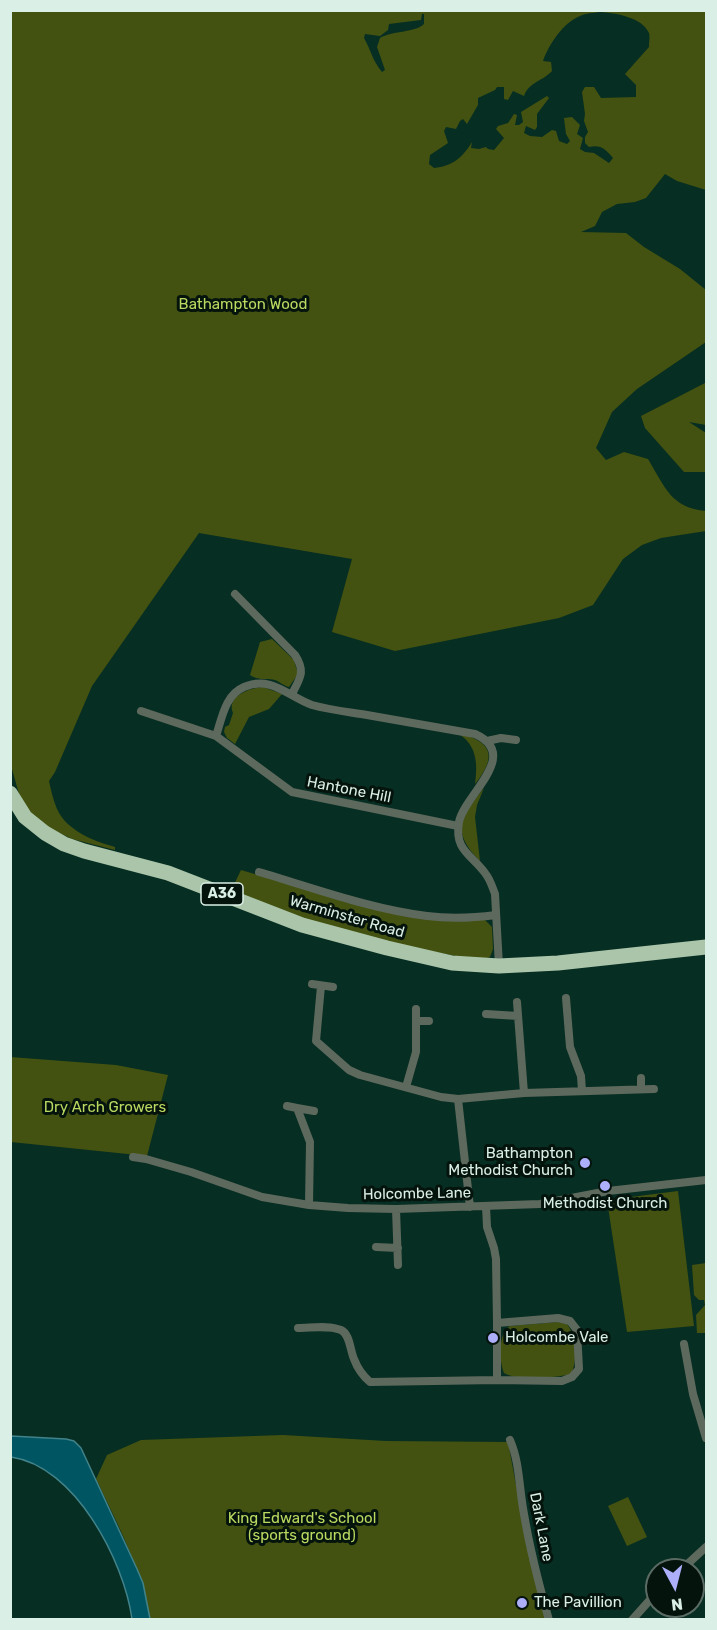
<!DOCTYPE html>
<style>
body{margin:0}
#map{position:relative;width:717px;height:1630px;overflow:hidden;background:#072e22;font-family:Rubik,sans-serif}
canvas{display:block}
.frame{position:absolute;inset:0;border:12px solid #daefe6;pointer-events:none}
.north{position:absolute;left:645px;top:1558px;width:60px;height:60px;box-sizing:border-box;background:#05130d;border:2px solid #5a6b64;border-radius:50%;rotate:173deg;font-size:16px;font-weight:700;line-height:24px;text-align:center;color:#daefe6}
.north::after{content:'';display:block;margin:auto;width:21px;height:27px;background:#adaffb;clip-path:polygon(50% 0,100% 100%,50% 72%,0 100%)}
</style>
<div id="map">
<canvas width="717" height="1630"></canvas>
<div class="frame"></div>
<div class="north">N</div>
</div>
<script>
const c = document.querySelector('canvas').getContext('2d');
c.lineJoin = 'round';
function paint(path, color) {
  c.fillStyle = color;
  c.fill(path, 'evenodd');
}
function strokePath(path, color, width, dash) {
  c.strokeStyle = color;
  c.lineWidth = width;
  c.lineCap = dash ? 'butt' : 'round';
  c.setLineDash(dash || []);
  c.stroke(path);
}
function write(font, color, halo, rows, align = 'center') {
  c.font = font + ' Rubik,sans-serif';
  c.lineWidth = 6;
  c.setLineDash([]);
  c.textBaseline = 'middle';
  c.strokeStyle = halo;
  c.fillStyle = color;
  for (const [text, x, y, turn = 0] of rows) {
    c.save();
    c.translate(x, y);
    c.rotate((+turn || 0) * Math.PI / 180);
    c.textAlign = isNaN(turn) ? turn : align;
    if (halo) c.strokeText(text, 0, 0);
    c.fillText(text, 0, 0);
    c.restore();
  }
}
paint(new Path2D(`
 M10,11h696v179l-29,-9 -12,-7 -19,24 -11,4 -18,2 -15,8 -7,14 -14,6 45,1 18,14 36,22 26,21v52l-69,47 -25,23 -16,36 10,12 18,-8 24,7c17,28 23,49 58,52v20l-45,7 -19,7 -19,14 -30,46 -34,13 -164,33 -63,-19 20,-73 -153,-26 -107,153 -37,86 -6,9c2,9 4,19 8,28 10,22 37,32 58,38v3l-43,-11 -21,-10 -13,-8 -11,-13 -8,-14 -9,-32 2,-136 -2,-17zM600,12c15,1 42,5 49,21 1,3 0,10 0,14l-24,27 11,11v12l-35,1 -7,-11h-9l-3,5 3,22 -1,7 4,11 -3,5v6l4,4c11,-3 17,2 24,11l-4,5 -15,-10 -9,-1 -5,-3 3,-11 -6,-4 3,-9 -8,-8 -8,1 2,16 4,7 -3,3 -8,-3 -3,-10 -4,-1 -10,7 -12,-1 -6,-3 2,-7 9,4 2,-3v-13l12,-16 -2,-2 -26,16 2,10 -4,3h-4l2,-10 -3,-1 -6,9 -10,3 -2,3 8,9 -10,12 -6,-1 -2,-2 -7,2 -8,-1 1,-6c-10,16 -19,24 -38,26l-5,-4 1,-9 18,-12 -4,-12 2,-4 10,2 4,-8 3,-2 4,5 11,-19v-7l17,-8 2,-3h7v12l4,1 5,-9 11,5c5,-14 19,-15 28,-25l-1,-9 -8,-1c6,-17 20,-38 37,-45 6,-3 14,-3 20,-4zM422,14h2v10c-9,9 -30,6 -44,14l-3,9 8,23 -3,2c-10,-12 -11,-22 -18,-34l1,-4 15,2 8,-6 1,-6 32,-4z
 M706,380v45l-17,-3 17,11v39h-22l-39,-44 -4,-12 64,-33z
 M272,639l22,21 4,14 -9,13c-5,-1 -9,-5 -14,-7 -11,-3 -14,2 -25,-5l10,-33z
 M263,687l19,7 -13,15 -20,8 -14,27 -8,-6 -3,-6 1,-5 4,-2 4,-12c-7,-17 17,-25 30,-26z
 M457,733c35,8 41,23 18,51 3,-20 2,-40 -18,-51z
 M484,788l-7,17 -2,12 5,44c-30,-30 -19,-44 4,-73z
 M241,870l133,39 111,11 7,7 1,22 -3,8 -8,3 -27,-4 -86,-18 -79,-22 -59,-25z
 M10,1057l106,8 52,10 -21,81 -136,-14z
 M678,1191l16,135 -67,6 -20,-132z
 M706,1263v70h-9l-1,-18 9,-10 -1,-5h-5l-5,-5 -2,-30z
 M558,1322l9,2c9,12 11,38 4,50 -15,4 -55,7 -67,-1 -5,-12 -6,-40 6,-47z
 M283,1435l103,6 122,1 14,75 26,102h-398c-9,-51 -32,-94 -54,-140l11,-24 34,-15z
 M628,1497l19,40 -20,9 -19,-40z`), '#435210');
const water = new Path2D(`
 M11,1436l55,3 8,2 7,7 56,121 6,14 7,36h-18c-8,-58 -57,-153 -121,-162z`);
paint(water, '#005563');
strokePath(water, '#41838a', 1.5);
strokePath(new Path2D(`
 M235,594l60,61c11,17 5,23 -3,39
 M141,711l75,25
 M487,741l14,-3 15,2
 M458,826l-166,-34 -76,-56c6,-18 9,-41 28,-49 27,-12 45,10 68,18 18,5 37,7 55,10 36,6 72,13 108,19 47,21 -11,61 -16,88 -5,28 12,32 26,51 5,6 7,13 10,21l4,72
 M259,872c55,16 111,37 168,44 23,3 46,2 69,-1
 M312,984l21,3
 M321,986l-5,55 33,29 11,5 81,22 17,2
 M566,998l4,49 11,29 1,15
 M517,1002l7,91
 M486,1014l32,2
 M416,1021h13
 M406,1087l10,-35v-43
 M641,1089v-11
 M287,1106l10,2 13,34 -1,63
 M297,1108l17,3
 M133,1157l13,2 45,13 71,25 47,8 39,3 48,1 144,-5 68,-13 98,-11
 M486,1206l1,21 7,21 2,11 1,64
 M470,1207l-12,-108 66,-6 130,-4
 M396,1209l2,56
 M376,1247l22,1
 M558,1318l12,3 7,9 2,39 -7,8 -10,4 -65,-1v-57z
 M298,1328c13,0 31,-3 43,2 9,4 9,20 13,29 3,8 9,17 16,23l127,-2
 M684,1344l9,50 13,44
 M510,1440c10,23 9,49 14,74 6,36 15,71 25,106
 M681,1570l25,-23
 M670,1606l7,7
 M632,1620l25,-28`), '#5e695e', 8);
strokePath(new Path2D(`
 M10,793l15,24 20,16 19,11 20,7 84,22 134,52 85,23 65,15 47,3 59,-3 148,-16`), '#aac5aa', 15);
for (const [x, y, r, color] of [
 [585,1163,6,"#adaffb"],
 [605,1186,6,"#adaffb"],
 [493,1338,6,"#adaffb"],
 [522,1603,6,"#adaffb"]
]) {
  const dot = new Path2D();
  dot.arc(x, y, r, 0, 2 * Math.PI);
  c.fillStyle = color;
  c.fill(dot);
  strokePath(dot, '#05130d', 2);
}
for (const [x, y, w] of [
 [222,894,42]
]) {
  const box = new Path2D();
  box.roundRect(x - w / 2, y - 11, w, 22, 4.5);
  c.fillStyle = '#05130d';
  c.fill(box);
  strokePath(box, '#daefe6', 1.5);
}
write('bold 14px', '#daefe6', null, [
 ["A36",222,894]
]);
write('15px', '#bad960', '#05130d', [
 ["Bathampton Wood",243,305],
 ["Dry Arch Growers",105,1108],
 ["King Edward's School",302,1519],
 ["(sports ground)",302,1536]
]);
write('15px', '#daefe6', '#05130d', [
 ["Hantone Hill",349,790,11],
 ["Warminster Road",347,917,16],
 ["Holcombe Lane",417,1194,-1],
 ["Dark Lane",541,1527,79]
]);
write('15px', '#daefe6', '#05130d', [
 ["Bathampton",573,1154,"right"],
 ["Methodist Church",573,1171,"right"],
 ["Methodist Church",605,1204,"center"],
 ["Holcombe Vale",505,1338],
 ["The Pavillion",534,1603]
], 'left');
</script>
